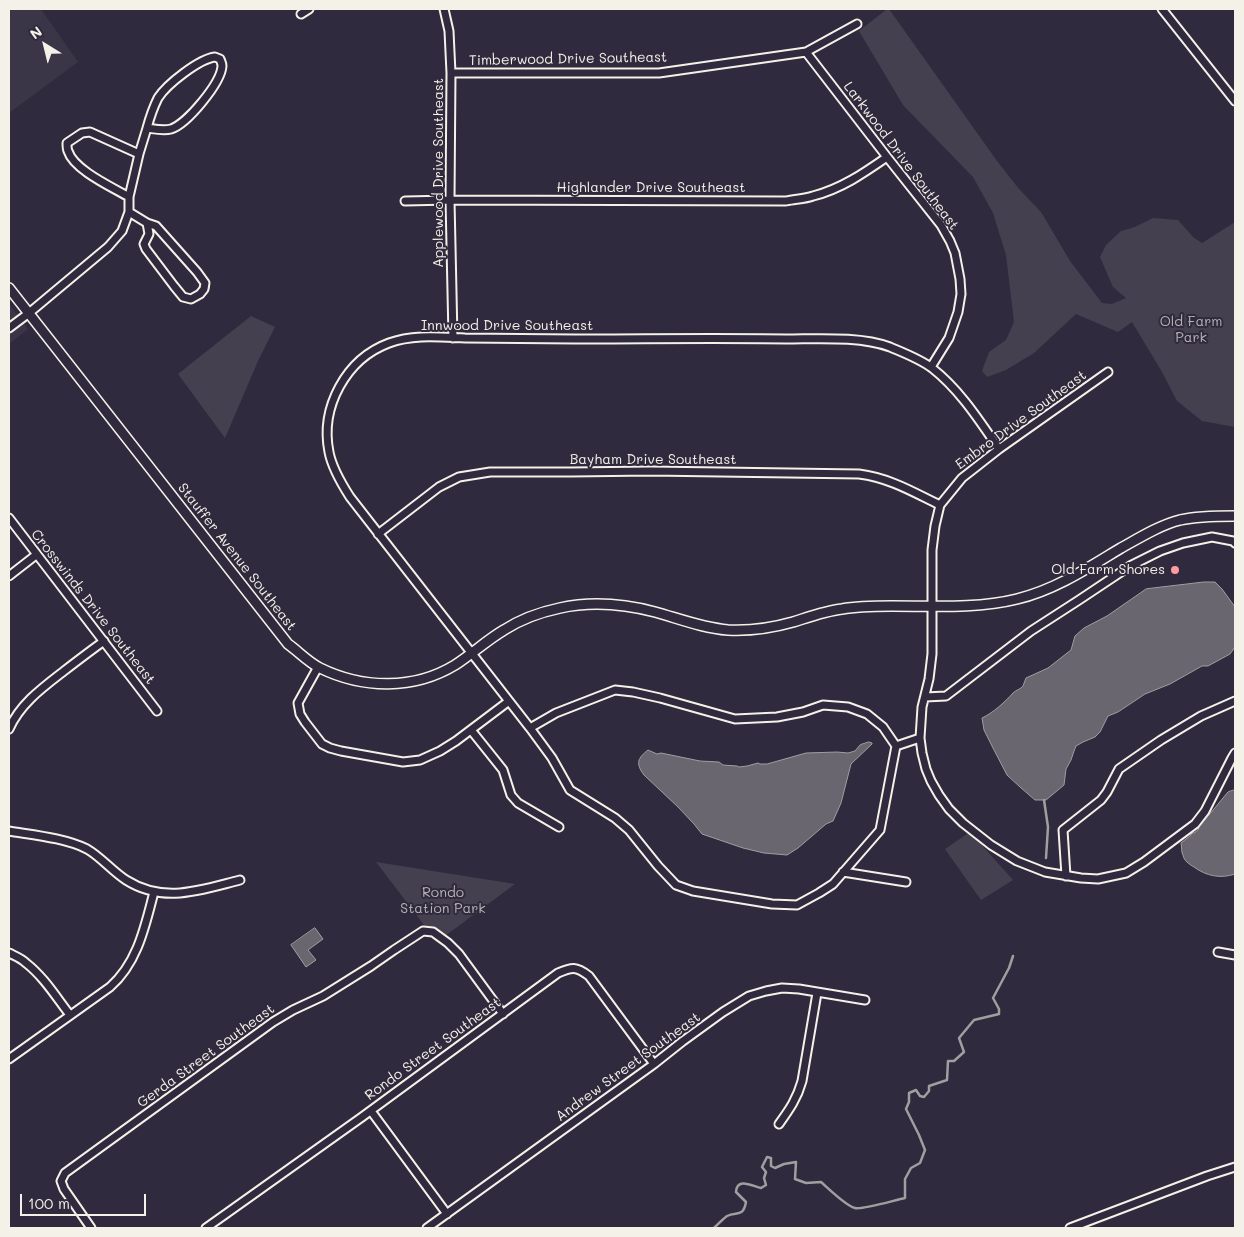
<!DOCTYPE html>
<style>
body{margin:0}
#map{position:relative;width:1244px;height:1237px;overflow:hidden;background:#2f2a3d;font-family:Mali,sans-serif}
canvas{display:block}
.frame{position:absolute;inset:0;border:10px solid #f4f1e8;pointer-events:none}
.north{position:absolute;left:20px;top:20px;width:50px;height:50px;-webkit-text-stroke:4px #2f2a3d;paint-order:stroke;rotate:324deg;font-size:14px;font-weight:700;line-height:20px;text-align:center;color:#f4f1e8}
.north::after{content:'';display:block;margin:auto;width:18px;height:22px;background:#f4f1e8;clip-path:polygon(50% 0,100% 100%,50% 72%,0 100%)}
.scale{position:absolute;left:20px;top:1194px;width:126px;height:22px;box-sizing:border-box;border:2px solid #f4f1e8;border-top:0;padding-left:6px;font-size:15px;line-height:18px;white-space:nowrap;color:#f4f1e8;-webkit-text-stroke:4px #2f2a3d;paint-order:stroke}
</style>
<div id="map">
<canvas width="1244" height="1237"></canvas>
<div class="frame"></div>
<div class="north">N</div>
<div class="scale">100 m</div>
</div>
<script>
const c = document.querySelector('canvas').getContext('2d');
c.lineJoin = 'round';
function paint(path, color) {
  c.fillStyle = color;
  c.fill(path, 'evenodd');
}
function strokePath(path, color, width, dash) {
  c.strokeStyle = color;
  c.lineWidth = width;
  c.lineCap = dash ? 'butt' : 'round';
  c.setLineDash(dash || []);
  c.stroke(path);
}
function write(font, color, halo, rows, align = 'center') {
  c.font = font + ' Mali,sans-serif';
  c.lineWidth = 4;
  c.setLineDash([]);
  c.textBaseline = 'middle';
  c.strokeStyle = halo;
  c.fillStyle = color;
  for (const [text, x, y, turn = 0] of rows) {
    c.save();
    c.translate(x, y);
    c.rotate((+turn || 0) * Math.PI / 180);
    c.textAlign = isNaN(turn) ? turn : align;
    if (halo) c.strokeText(text, 0, 0);
    c.fillText(text, 0, 0);
    c.restore();
  }
}
paint(new Path2D(`
 M9,9h32l37,53 -69,51z
 M9,304l19,25 -19,15z`), '#3b3647');
paint(new Path2D(`
 M887,9h2l108,152 22,28 22,23 29,49 32,42 10,1 14,-6 -13,-11 -13,-30 6,-12 15,-14 14,-4 18,-9 25,2 15,17 9,6 33,-21v205l-33,-6 -25,-20 -15,-29 -30,-50 -14,10 -42,-18 -42,39 -28,17 -19,7 -5,-6 7,-19 17,-12 8,-18 -8,-67 -13,-42 -20,-36 -70,-72 -44,-74z
 M251,316l24,11 -17,34 -33,77 -47,-64z
 M970,832l43,48 -32,20 -36,-51z
 M376,862l139,22 -78,58z`), '#454050');
const water = new Path2D(`
 M1204,582h11l7,7 13,18v40l-5,7 -22,12h-6l-32,18 -25,10 -27,18 -10,4 -8,16 -5,5 -12,5 -7,4 -2,5 -3,9 -5,9 -2,16 -18,15h-11l-15,-13 -13,-12 -14,-27 -9,-18 -2,-12c11,-5 24,-17 31,-25 3,-3 8,-4 10,-7 1,-3 2,-5 3,-8l22,-10 23,-18 4,-14 9,-8 23,-12 39,-27z
 M869,742l3,1v1l-21,20 -10,39 -8,18 -7,3 -28,24 -11,7 -23,-2 -21,-5 -41,-14 -8,-10 -16,-17 -34,-32c-9,-12 -6,-17 4,-25l9,4 4,-1 39,8 19,1 4,3 14,1 2,1 8,-1 11,-3 2,1h7l39,-11 31,-1 11,1 7,-2 5,-6z
 M1235,790v84c-14,5 -29,2 -41,-7 -5,-3 -10,-6 -11,-12 -2,-3 -1,-8 -2,-12l10,-8v-2h3l4,-3 1,-3 29,-35z
 M315,928l8,11 -15,11 8,10 -10,7 -15,-22z`);
paint(water, '#6a6670');
strokePath(water, '#a19ea0', 1);
strokePath(new Path2D(`
 M1044,800l4,27 -2,31
 M714,1228c4,-4 9,-9 13,-12 10,-5 16,2 19,-14l-10,-10c1,-15 16,-6 25,-4l5,-3 -2,-7 2,-6 -4,-5 5,-10 4,1v8l4,2 9,-4 12,-2 -1,17 11,4 15,-1c7,6 25,24 34,26 8,2 40,-8 50,-10v-19l6,-11 9,-5 5,-13 -6,-15 -13,-26 3,-7v-9l7,-3 4,6 4,1 5,-6v-5l18,-6 1,-19h6l10,-9 -5,-14 15,-18 25,-6v-5l-6,-11 16,-30 4,-12`), '#a19ea0', 2.5);
const minor = new Path2D(`
 M444,9l5,22 2,42 -1,127 3,138
 M1162,9l73,92
 M301,14l8,-5
 M806,52l81,105 54,68 9,16 5,12 5,26 1,15 -3,18 -9,26 -18,29
 M215,57l5,2c1,3 2,4 2,7 -1,17 -35,58 -51,63 -8,2 -16,0 -24,-1 3,-11 6,-20 11,-30 9,-14 41,-39 57,-41z
 M451,73h208l147,-21 51,-28
 M129,197c-17,-10 -55,-27 -61,-46 -1,-2 -1,-5 -1,-8l15,-10 8,-1 49,22
 M405,201l45,-1 336,1c9,-2 19,-2 27,-5 28,-7 51,-23 74,-39
 M129,212l18,11 9,3 41,46 8,11 -1,6 -4,5 -9,5 -8,-2 -9,-11 -28,-37 -2,-5 5,-10 -2,-11
 M9,328l20,-15 79,-66 14,-16 7,-19v-15l10,-43 8,-26
 M1108,372l-109,77 -28,22 -9,7 -22,27 -5,21 -3,24v104l-3,25 -7,28 -2,31 2,15 4,16 5,12 8,14 10,14 14,14 28,22 26,16 28,11 36,6 17,1 28,-6 18,-11 51,-38 10,-13 27,-53 3,-5
 M9,518l148,193
 M378,534l61,-47 20,-10 31,-5h81l80,-1 208,3c31,4 54,18 81,31
 M9,576l27,-21
 M318,667l-20,36 2,11 5,8 17,22 8,4 11,3 62,11 17,-2 20,-9 16,-10 53,-40
 M925,697l21,-1 85,-65 48,-31 51,-34 30,-15 23,-8 29,-6 21,4 2,2
 M530,728l26,-15 59,-23 18,2 27,6 75,21 42,-2 26,-5 20,-7 25,2 19,7 16,13 13,19
 M9,729c11,-25 33,-41 55,-58 13,-10 26,-20 40,-30
 M471,730l32,40 8,25 7,8 41,24
 M896,746l-16,84 -47,54 -14,9 -22,12 -25,-1 -79,-13 -17,-6 -18,-19 -29,-36 -14,-12 -45,-28 -18,-32 -22,-30 -180,-231c-9,-14 -18,-29 -21,-45 -9,-45 17,-93 60,-109 24,-9 51,-6 76,-5 36,0 73,1 110,1 70,0 140,-1 211,0 32,0 74,-3 104,8 14,6 30,12 42,21 28,22 47,52 67,81
 M896,746l24,-8
 M9,831c24,4 56,7 78,18 14,8 25,22 39,31 38,24 74,10 114,0
 M843,872l63,10
 M1066,876l-3,-46 38,-30 6,-8 12,-23 42,-29 40,-24 34,-15
 M1218,952l17,3
 M9,953c6,3 12,5 17,10 18,14 30,34 44,52
 M9,1059l101,-72c28,-25 35,-61 44,-95
 M371,1111l76,103
 M779,1124c10,-14 18,-25 23,-43l15,-88
 M91,1228l-27,-39 -3,-8 4,-8 208,-151 20,-12 30,-14 48,-30 23,-16 29,-19 10,1 15,11 11,11 44,60
 M206,1228l156,-111 196,-144c14,-6 18,-7 31,3l65,88
 M427,1228l227,-164 29,-23 40,-29 26,-16 17,-5 16,-3 17,1 66,11
 M1070,1228l137,-52 28,-9`);
const tertiary = new Path2D(`
 M9,288l279,356c10,7 20,18 32,24 43,21 94,22 135,-3 17,-11 32,-25 49,-35 17,-11 37,-18 56,-22 32,-7 64,-4 95,4 25,7 48,16 73,18 22,1 44,-2 65,-8 16,-5 32,-11 49,-13 16,-3 33,-3 50,-3 41,0 85,3 125,-7 38,-9 71,-31 104,-51 18,-10 39,-23 59,-28 18,-4 37,-4 55,-4`);
strokePath(minor, '#f4f1e8', 11);
strokePath(tertiary, '#f4f1e8', 12);
strokePath(minor, '#2f2a3d', 7);
strokePath(tertiary, '#2f2a3d', 9);
for (const [x, y, r, color] of [
 [1175,570,5,"#ff9aa2"]
]) {
  const dot = new Path2D();
  dot.arc(x, y, r, 0, 2 * Math.PI);
  c.fillStyle = color;
  c.fill(dot);
  strokePath(dot, '#2f2a3d', 2);
}
write('14px', '#f4f1e8', '#2f2a3d', [
 ["Timberwood Drive Southeast",568,59,-1],
 ["Larkwood Drive Southeast",901,156,53],
 ["Applewood Drive Southeast",439,173,-90],
 ["Highlander Drive Southeast",651,188],
 ["Innwood Drive Southeast",507,326],
 ["Embro Drive Southeast",1021,420,-36],
 ["Bayham Drive Southeast",653,460],
 ["Stauffer Avenue Southeast",237,557,52],
 ["Crosswinds Drive Southeast",93,607,52],
 ["Rondo Street Southeast",433,1049,-36],
 ["Gerda Street Southeast",206,1056,-36],
 ["Andrew Street Southeast",628,1067,-36]
]);
write('14px', '#b7b3b3', '#2f2a3d', [
 ["Old Farm",1191,322],
 ["Park",1191,338],
 ["Rondo",443,893],
 ["Station Park",443,909]
]);
write('14px', '#f4f1e8', '#2f2a3d', [
 ["Old Farm Shores",1165,570]
], 'right');
</script>
